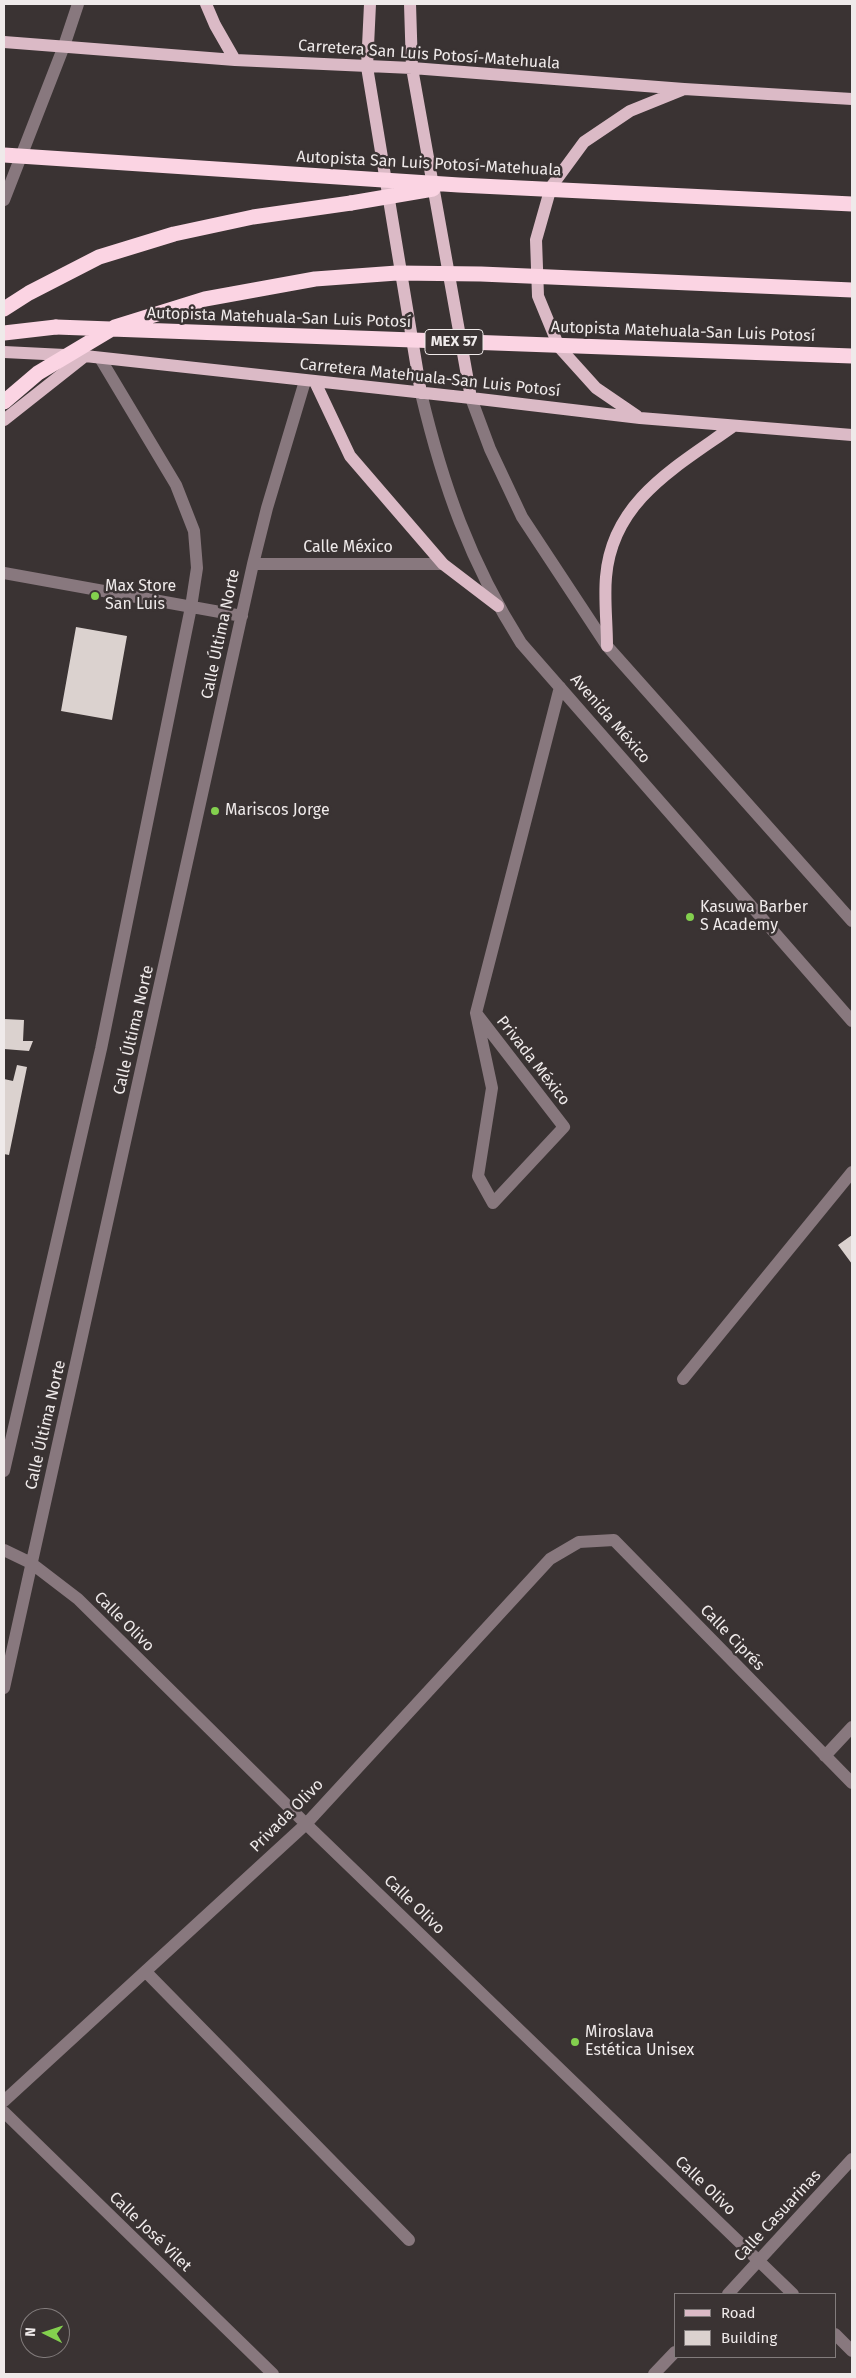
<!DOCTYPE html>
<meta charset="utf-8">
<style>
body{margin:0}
#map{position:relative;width:856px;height:2378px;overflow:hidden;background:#3a3333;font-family:"Fira Sans",sans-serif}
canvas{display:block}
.frame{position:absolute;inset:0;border:5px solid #efeaea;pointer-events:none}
.legend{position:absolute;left:674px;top:2293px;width:162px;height:65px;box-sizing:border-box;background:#3a3333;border:1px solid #827c7c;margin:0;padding:6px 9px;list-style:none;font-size:15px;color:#efeaea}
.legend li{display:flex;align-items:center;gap:10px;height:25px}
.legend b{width:25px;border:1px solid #827c7c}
.north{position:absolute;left:20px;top:2308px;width:50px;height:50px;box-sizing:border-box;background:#3a3333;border:1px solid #827c7c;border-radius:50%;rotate:274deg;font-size:14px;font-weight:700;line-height:20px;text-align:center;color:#efeaea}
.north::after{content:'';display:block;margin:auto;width:18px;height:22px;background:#83d04e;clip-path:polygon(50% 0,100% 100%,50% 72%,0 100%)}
</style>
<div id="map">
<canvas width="856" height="2378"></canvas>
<div class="frame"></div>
<ul class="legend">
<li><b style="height:6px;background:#dbbac6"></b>Road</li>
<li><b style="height:14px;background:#dbd2cf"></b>Building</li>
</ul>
<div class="north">N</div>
</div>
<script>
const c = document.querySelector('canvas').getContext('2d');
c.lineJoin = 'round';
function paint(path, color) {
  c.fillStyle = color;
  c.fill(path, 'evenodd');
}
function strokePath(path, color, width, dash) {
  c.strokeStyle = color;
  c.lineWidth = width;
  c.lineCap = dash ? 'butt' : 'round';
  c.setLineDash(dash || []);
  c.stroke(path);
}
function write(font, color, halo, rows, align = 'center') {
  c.font = font + ' "Fira Sans",sans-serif';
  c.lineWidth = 5;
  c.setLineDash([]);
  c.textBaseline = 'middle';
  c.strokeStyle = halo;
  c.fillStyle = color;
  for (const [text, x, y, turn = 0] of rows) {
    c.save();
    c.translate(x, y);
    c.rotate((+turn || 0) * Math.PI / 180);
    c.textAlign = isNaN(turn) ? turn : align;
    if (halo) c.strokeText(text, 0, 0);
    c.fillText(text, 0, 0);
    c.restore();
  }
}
paint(new Path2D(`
 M76,627l51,9 -15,84 -51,-9z
 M4,1019l20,1 -1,21h10l-4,10 -25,-2z
 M17,1065l10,2 -18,88 -5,-1v-75l9,2z
 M852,1235v29l-14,-19z`), '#dbd2cf');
strokePath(new Path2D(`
 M4,200l60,-154 14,-42
 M421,393c22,93 49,169 100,250l331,378
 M471,398l19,51 32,68 85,129 245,275
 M253,564h190
 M4,573l238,43
 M476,1013l88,114 -71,76 -15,-27 14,-88 -16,-75 84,-326
 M683,1379l169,-207
 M4,1471l97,-422 90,-442 6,-39 -3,-37 -18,-46 -76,-127
 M4,1550l27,13 47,36 228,225 487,470
 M4,1688l249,-1124 14,-56 38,-127
 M825,1756l27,-29
 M146,1972l263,268
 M4,2101l302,-277 244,-265 29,-17 35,-2 238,243
 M4,2112l269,262
 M728,2294l124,-135
 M835,2334l17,17
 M654,2374l21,-22`), '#88787e', 12);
strokePath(new Path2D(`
 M206,4l9,21 20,35
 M370,4l-3,63 54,326
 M410,4l2,64 59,330
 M4,42l231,18 177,8 272,21 168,10
 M4,352l81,4 386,42 169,20 212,17
 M315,382l35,74 93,108 55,42
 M637,416l-41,-28 -37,-41 -21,-51 -2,-56 15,-53 33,-45 46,-31 52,-21
 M4,420l81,-64
 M607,646c0,-23 -3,-47 -1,-69 6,-76 70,-110 126,-150`), '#dbbac6', 12);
strokePath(new Path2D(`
 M4,309l25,-16 70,-36 75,-23 79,-17 98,-14
 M4,333l52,-6`), '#fbd4e3', 15);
strokePath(new Path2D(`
 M4,155l455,30 393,19
 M351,203l82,-14
 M56,327l796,29
 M4,402l34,-29 77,-46 90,-28 110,-20 82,-6 84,1 371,16`), '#fbd4e3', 15);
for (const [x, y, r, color] of [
 [95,596,5,"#83d04e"],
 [215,811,5,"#83d04e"],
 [690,917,5,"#83d04e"],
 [575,2042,5,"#83d04e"]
]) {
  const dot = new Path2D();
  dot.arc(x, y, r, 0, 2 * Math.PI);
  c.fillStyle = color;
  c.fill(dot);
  strokePath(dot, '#3a3333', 2);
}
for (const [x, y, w] of [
 [454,342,58]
]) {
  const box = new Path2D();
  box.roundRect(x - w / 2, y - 12.5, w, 25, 4);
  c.fillStyle = '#3a3333';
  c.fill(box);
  strokePath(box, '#efeaea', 1);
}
write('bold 15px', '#efeaea', null, [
 ["MEX 57",454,342]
]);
write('16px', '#efeaea', '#3a3333', [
 ["Carretera San Luis Potosí-Matehuala",429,55,4],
 ["Autopista San Luis Potosí-Matehuala",429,164,3],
 ["Autopista Matehuala-San Luis Potosí",279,318,2],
 ["Autopista Matehuala-San Luis Potosí",683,332,2],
 ["Carretera Matehuala-San Luis Potosí",430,378,6],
 ["Calle México",348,548],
 ["Calle Última Norte",221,634,-78],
 ["Avenida México",610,719,49],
 ["Calle Última Norte",134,1030,-77],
 ["Privada México",533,1061,52],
 ["Calle Última Norte",46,1425,-77],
 ["Calle Olivo",124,1622,45],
 ["Calle Ciprés",732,1638,46],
 ["Privada Olivo",287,1816,-45],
 ["Calle Olivo",414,1905,44],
 ["Calle Olivo",705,2186,44],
 ["Calle Casuarinas",778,2216,-47],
 ["Calle José Vilet",150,2232,44]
]);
write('16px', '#efeaea', '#3a3333', [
 ["Max Store",105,587],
 ["San Luis",105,605],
 ["Mariscos Jorge",225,811],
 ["Kasuwa Barber",700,908],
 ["S Academy",700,926],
 ["Miroslava",585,2033],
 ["Estética Unisex",585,2051]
], 'left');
</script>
